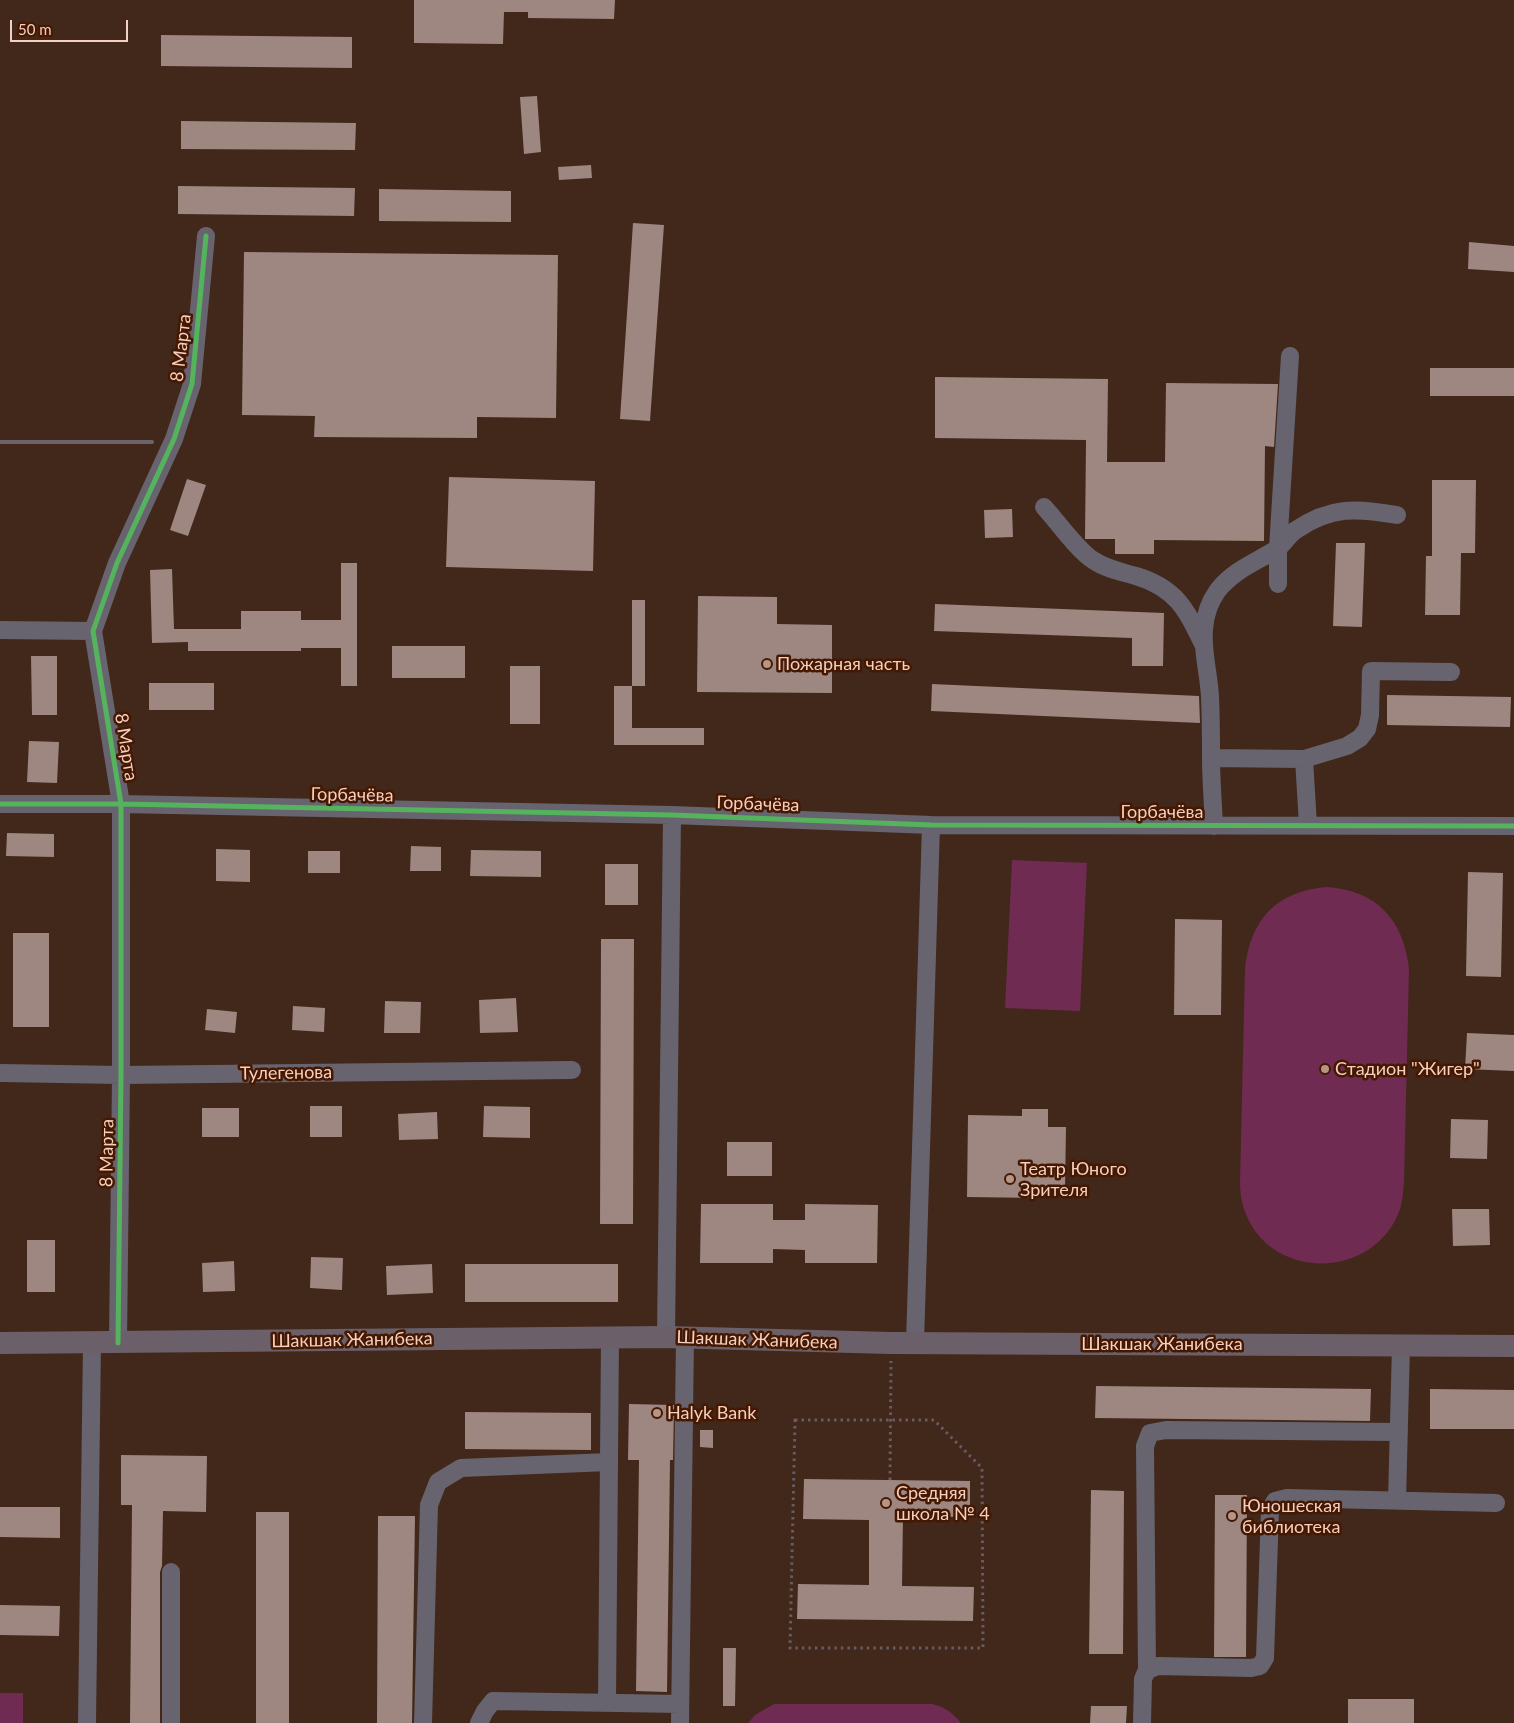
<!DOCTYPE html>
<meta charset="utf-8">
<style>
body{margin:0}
#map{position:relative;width:1514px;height:1723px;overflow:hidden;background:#41281b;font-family:Lato,sans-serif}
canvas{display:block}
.scale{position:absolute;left:10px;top:20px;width:118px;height:22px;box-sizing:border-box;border:2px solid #f5cfbf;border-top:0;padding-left:6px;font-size:15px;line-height:18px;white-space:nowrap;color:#f5cfbf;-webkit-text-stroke:4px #451801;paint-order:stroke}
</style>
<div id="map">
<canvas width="1514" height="1723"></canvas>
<div class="scale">50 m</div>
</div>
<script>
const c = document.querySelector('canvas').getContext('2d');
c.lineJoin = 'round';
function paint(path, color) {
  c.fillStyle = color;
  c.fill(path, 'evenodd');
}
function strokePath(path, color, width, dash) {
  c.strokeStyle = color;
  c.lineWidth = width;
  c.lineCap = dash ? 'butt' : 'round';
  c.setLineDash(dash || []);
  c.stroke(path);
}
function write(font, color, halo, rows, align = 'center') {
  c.font = font + ' Lato,sans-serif';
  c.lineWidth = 5;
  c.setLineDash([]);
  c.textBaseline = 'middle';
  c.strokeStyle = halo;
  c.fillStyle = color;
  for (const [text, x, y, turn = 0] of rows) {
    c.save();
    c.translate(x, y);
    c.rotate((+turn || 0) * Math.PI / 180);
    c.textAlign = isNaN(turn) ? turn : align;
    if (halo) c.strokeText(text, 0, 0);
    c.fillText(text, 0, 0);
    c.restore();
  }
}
paint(new Path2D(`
 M1012,860l75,3 -7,148 -75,-3z
 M1327,887c49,3 77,33 82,82l-5,213c-1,9 -1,18 -4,27 -25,72 -132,73 -156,0 -3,-9 -4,-18 -4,-27l5,-213c5,-50 32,-78 82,-82z
 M0,1693h23v30h-23z
 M774,1704h158c13,3 21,9 29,19h-213l7,-8z`), '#702b52');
paint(new Path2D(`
 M414,0h201l-1,19 -86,-1v-6h-24l-1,32 -89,-1z
 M161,35l191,2v31l-191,-2z
 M537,96l4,56 -17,2 -4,-57z
 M181,121l175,2 -1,27 -174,-1z
 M591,165l1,13 -33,2 -1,-13z
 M178,186l177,2 -1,28 -176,-2z
 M379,189l132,2v31l-132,-1z
 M633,223l31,2 -14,196 -30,-2z
 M1469,242l45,4v26l-46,-3z
 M244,252l314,3 -2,163 -79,-1v21l-163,-1 1,-21 -73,-1z
 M1430,368h84v28h-84z
 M935,377l173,2 -1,83h58l1,-79 112,1 -4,63 -9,-1 -1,95 -110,-1v14h-39v-15h-30l1,-99 -151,-2z
 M449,477l146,4 -2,90 -147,-4z
 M187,479l19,6 -18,51 -18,-6z
 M1432,480h44l-1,73h-14l-1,62h-35l1,-59h6z
 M1012,509l1,28 -28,1 -1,-28z
 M1336,543h29l-3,84 -29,-1z
 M341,563h16v123h-16v-38h-40v3h-113v-9l-36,1 -2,-73 22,-1 2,60h67v-18h60v9h40z
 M698,596l79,1v27l55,1v68l-135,-1z
 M632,600h13v86h-13z
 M935,604l229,9 -1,53h-31v-28l-198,-7z
 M392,646h73v32h-73z
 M31,656h26v59h-25z
 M510,666h30v58h-30z
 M149,683h65v27h-65z
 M932,684l267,12 1,27 -269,-12z
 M614,686h18v42h72v17h-90z
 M1387,695l124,2 -1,30 -123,-2z
 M29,741l30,1 -2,41 -30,-1z
 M7,833l47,1v23l-48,-1z
 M411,846l30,1v24h-31z
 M216,849l34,1v32l-34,-1z
 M471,850l70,1v26l-71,-1z
 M308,851h32v22h-32z
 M605,864h33v41h-33z
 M1468,872l35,1 -2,104 -35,-1z
 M1175,919l47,1 -1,95h-47z
 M13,933h36v94h-36z
 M601,939h33l-1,285h-33z
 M516,998l2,34 -38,1 -1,-33z
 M385,1001l36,1 -1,31h-36z
 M293,1006l32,2 -1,24 -32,-2z
 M207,1009l30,3 -2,21 -30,-3z
 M1467,1033l47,2v36l-49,-2z
 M310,1106h32v31h-32z
 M484,1106l46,1v31l-47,-1z
 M202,1108h37v29h-37z
 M1022,1109h26v18h18l-1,62h-26v9l-72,-1 1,-82 54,1z
 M437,1112l1,27 -39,1 -1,-26z
 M1451,1119l37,1 -1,39 -37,-1z
 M727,1142h45v34h-45z
 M701,1204h72v16h32v-16l73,1 -1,58h-72v-13l-32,-1v14h-73z
 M1452,1209h37l1,36 -37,1z
 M27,1240h28v52h-28z
 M311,1257l32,1 -1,32 -32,-2z
 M234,1261l1,30 -32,1 -1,-29z
 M432,1264l1,29 -46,2 -1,-29z
 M465,1264h153v38h-153z
 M1096,1386l275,3 -1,32 -275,-3z
 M1430,1389l84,1v39h-84z
 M629,1404l45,1 -1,55h-3l-3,232 -31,-1 3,-231h-11z
 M465,1412l126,1v37l-126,-1z
 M700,1430h13v18l-13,-1z
 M121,1455l86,1 -1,56 -43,-1 -1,55 -2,6v151h-30l2,-218h-11z
 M804,1479l166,2v36l-67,-1 -1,70 72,1 -1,34 -176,-2 1,-35 71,1v-65l-66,-1z
 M1091,1490l33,1 -1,163h-34z
 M1215,1495h32l-1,162h-32z
 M0,1507h60v31l-60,-1z
 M256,1512h33v211h-33z
 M378,1516h37l-3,207h-35z
 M0,1605l60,1 -1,30 -59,-1z
 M723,1648h13l-1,58h-12z
 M1348,1699h66v24h-66z
 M1091,1706h36l-1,17h-36z`), '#9d8780');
strokePath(new Path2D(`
 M795,1420h139l48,48 1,180h-193z
 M890,1480l1,-119`), '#665c61', 3, [2.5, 4]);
strokePath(new Path2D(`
 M1044,507c13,14 34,44 49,53 13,9 29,12 43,16 40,12 50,33 67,68
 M1278,584v-36l12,-192
 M0,630l93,1
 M1211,758l93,1 43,-13 13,-8 7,-9 3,-14 1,-44 80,1
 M1304,759l4,66
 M0,804h121l551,11 259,10 583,1
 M1214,826c-1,-23 -3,-46 -3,-69 0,-20 0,-40 -1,-60 -1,-23 -8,-45 -6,-68 1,-14 6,-28 14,-39 16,-20 38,-28 59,-41 7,-5 11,-14 19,-19 35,-24 61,-22 101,-15
 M0,1073l121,2 451,-5
 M666,1337l6,-522
 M118,1343l3,-268v-271l-28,-173 24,-68 57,-124 18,-55 14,-148
 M915,1343l16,-518
 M1397,1501l4,-156
 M171,1572v151
 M1147,1670l-2,-224 5,-13 16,-3 233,2
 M607,1703l3,-366
 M87,1723l5,-380
 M423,1723l6,-218 9,-23 23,-14 148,-6
 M479,1723l6,-12 8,-10 187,3
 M680,1723l5,-385
 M1142,1723l1,-44 4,-9 11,-4 93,2 9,-2 5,-8 5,-148 5,-9 12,-3 209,5`), '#67646f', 18);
strokePath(new Path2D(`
 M0,1343l666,-6 225,6 623,3`), '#6b606a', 22);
strokePath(new Path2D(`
 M0,442h152`), '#6c6468', 4);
strokePath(new Path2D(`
 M0,804h121l551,11 259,10 583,1
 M118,1343l3,-268v-271l-28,-173 24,-68 57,-124 18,-55 14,-148`), '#56b35d', 5);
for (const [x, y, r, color] of [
 [767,664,5,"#b69586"],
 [1325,1069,5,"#b69586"],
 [1010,1179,5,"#b69586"],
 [657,1413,5,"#b69586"],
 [886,1503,5,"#b69586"],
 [1232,1516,5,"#b69586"]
]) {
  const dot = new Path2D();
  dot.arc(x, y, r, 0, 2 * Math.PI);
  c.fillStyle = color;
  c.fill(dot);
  strokePath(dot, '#451801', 2);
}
write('18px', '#f5cfbf', '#451801', [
 ["8 Марта",181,348,-83],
 ["8 Марта",126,747,81],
 ["Горбачёва",352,795,1],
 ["Горбачёва",758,804,2],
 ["Горбачёва",1162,812],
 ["Тулегенова",286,1073,-1],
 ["8 Марта",107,1153,-89],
 ["Шакшак Жанибека",352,1340,-1],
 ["Шакшак Жанибека",757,1340,2],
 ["Шакшак Жанибека",1162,1344]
]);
write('18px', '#f5cfbf', '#451801', [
 ["Пожарная часть",777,664],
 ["Стадион \"Жигер\"",1335,1069],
 ["Театр Юного",1020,1169],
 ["Зрителя",1020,1190],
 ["Halyk Bank",667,1413],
 ["Средняя",896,1493],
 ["школа № 4",896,1514],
 ["Юношеская",1242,1506],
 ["библиотека",1242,1527]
], 'left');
</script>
